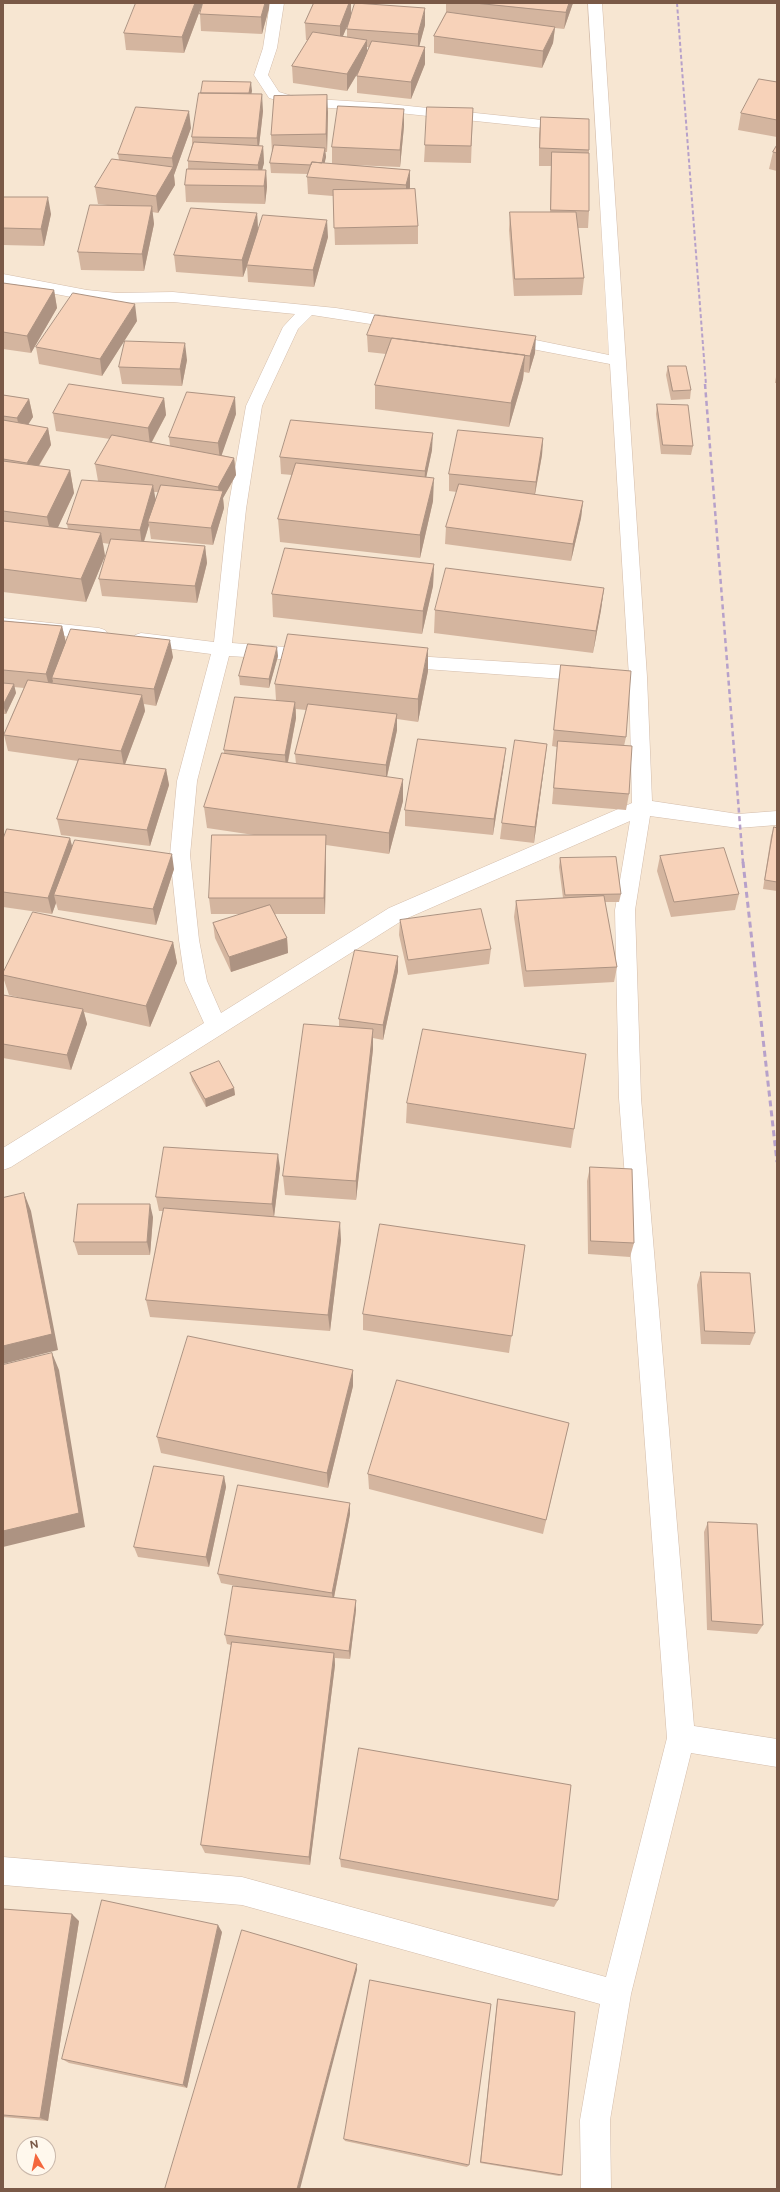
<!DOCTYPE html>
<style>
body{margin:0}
#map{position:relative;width:780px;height:2192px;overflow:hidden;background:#fef4e4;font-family:Figtree,sans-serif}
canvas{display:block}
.frame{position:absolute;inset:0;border:4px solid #7a5947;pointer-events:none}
.north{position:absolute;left:16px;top:2136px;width:40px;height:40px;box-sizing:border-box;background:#fff8ed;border:1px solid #cab8ab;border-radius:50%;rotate:351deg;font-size:11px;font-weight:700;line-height:16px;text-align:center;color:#7a5947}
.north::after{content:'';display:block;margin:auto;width:14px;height:18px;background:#f4673d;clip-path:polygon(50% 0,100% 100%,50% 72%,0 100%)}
</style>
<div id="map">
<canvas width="780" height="2192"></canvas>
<div class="frame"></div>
<div class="north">N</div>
</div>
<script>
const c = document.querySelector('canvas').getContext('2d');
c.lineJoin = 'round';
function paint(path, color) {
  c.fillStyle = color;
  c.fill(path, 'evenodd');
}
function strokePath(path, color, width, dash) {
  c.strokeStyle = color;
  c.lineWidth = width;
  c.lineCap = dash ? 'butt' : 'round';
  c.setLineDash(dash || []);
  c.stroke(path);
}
paint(new Path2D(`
 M3,3h774v2186h-774zM24,2144h24v24h-24z`), '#f7e6d2');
const minor = new Path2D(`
 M270,3h14l-7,45 -9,27 11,17 20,6 81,5 191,20 7,4 -7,4 -191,-20 -82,-5 -29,-8 -15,-23 9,-27z
 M588,3h14l45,674 5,124 86,13 39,-3v14l-39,3 -88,-12 -15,94 6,188 53,628 83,13v28l-86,-14 -60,241 -21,126 1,69h-30l-1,-69 20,-116 -358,-99 -239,-20v-28l239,20 364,100 61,-239 -48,-640 -4,-188 15,-89 -227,99 -392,247 -8,3v-22l201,-125 -19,-42 -6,-41 -9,-85 7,-74 34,-127 -70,-9 -6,-2 -3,-4 3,-4 6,-2 73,9 14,-133 18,-103 37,-79 12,-13 -122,-12 -56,1 -30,-3 -84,-16v-10l84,16 30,3 56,-1 163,16 67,11 6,2 2,3 -2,3 -6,2 -91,-14 -14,14 -36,77 -16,103 -14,134 80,6 7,1 2,5 -2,5 -7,1 -83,-5 -32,125 -7,74 9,85 8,41 14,32 168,-105 243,-105 -3,-126 -19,-313 -104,-20 -6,-2 -2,-3 2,-3 6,-2 103,21z
 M3,618l96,10 6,2 3,4 -3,4 -6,2 -96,-10z
 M398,655l192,12 7,2 2,5 -2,5 -7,2 -192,-14 -7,-1 -2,-5 2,-5z`);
strokePath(minor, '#d4bdab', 1);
paint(minor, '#fff');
strokePath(new Path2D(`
 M677,3l29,382`), '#b7a1ca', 2, [4, 2.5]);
strokePath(new Path2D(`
 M705,384l38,479`), '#b7a1ca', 2.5, [5, 3.5]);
strokePath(new Path2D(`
 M743,862l34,300`), '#b7a1ca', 3, [6, 4]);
paint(new Path2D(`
 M314,3h37v13l74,9 -6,21 6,1v17l-14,35 -54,-6v-17l2,-5 -12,20 -54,-8 -1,-17 16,-26h-2l-1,-17zM349,21l-2,8v8l-4,-1zM367,47h2l-2,5z
 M446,3h127l-9,26 -9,-1 -2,15 -11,25 -108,-15v-17l12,-23z
 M202,5l-18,48 -58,-3 -2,-17z
 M269,8l-7,26 -61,-3 -1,-17z
 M251,82v12l12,17 -4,35h4l1,17 -2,7h4l1,17 -2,17 -79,-2 -1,-17 3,-16v-8l4,-16v-8l9,-44z
 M777,82v55l-39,-7 3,-17z
 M473,108l-2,55 -47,-1 1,-17z
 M328,112l-1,40h-2l1,5 -2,6 8,1v-17l72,-21 -4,41 -47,-2 57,5v19l8,37v18l-83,1 -2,-49 -25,-2 -1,-17 1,-3 -37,-1 -1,-10 3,-11h-1l-1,-17z
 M541,117l48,33v61l-1,17h-10l6,50 -2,17 -68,1 -5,-66 1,-18h40l1,-46h-12v-32z
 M191,128l-17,47 1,10 -17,28 -6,-1 2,12 -10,47 -63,-1 -3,-18 29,-47 -9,-1 -3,-17 24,-27 -1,-6z
 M777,145v26l-8,-2 4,-17z
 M3,197l48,17 -7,32 -41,-1z
 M257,213l1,16 70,8 -14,50 -66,-5 -1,-16 -4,11 -67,-5 -2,-17z
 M3,283l51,7 3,18 -26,45 -28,-4z
 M137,321l-35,55 -63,-12 -3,-17z
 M367,335l168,18 -6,20 -5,-1 -1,7 -14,48 -134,-18v-24l11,-31 -18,-2z
 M187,360l-5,26 -60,-2 -3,-17z
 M668,366l23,24 -1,9 -19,1 -5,-25z
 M777,371v12h-2z
 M3,395l26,4 4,18 -6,8 21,3 3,17 -12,21 31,4 4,23 -16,34 10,2 -1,-5 31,-43 -3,-17 15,-25 -54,-8 -3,-18 111,-15 2,17 -14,27 18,4 -1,-9 67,-23 -15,41 13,3 2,17 -13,23 1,10 -11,37 -62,-6 -2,-14 -5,17 61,4 2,17 -10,40 -95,-7 -3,-17 11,-35 -7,-1 2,13 -19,46 -83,-10zM154,492h4l-3,9z
 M657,404l36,42 -2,9 -30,-1 -5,-40z
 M543,438l-1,17 -7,40 48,6 -2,17 -10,43 -126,-17 1,-17 11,-35 -8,-1v-17z
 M432,450l-6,27 7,24 -13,57 -140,-16 -2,-23 14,-44 -11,-1 -1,-17z
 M434,564l-1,22 -11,48 -149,-17 -1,-23z
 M604,588l-3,22 -8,43 -159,-20 1,-23z
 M3,621l59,5 4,17 107,14 -17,49 -12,-2 1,7 -20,53 41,5 3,16 -19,61 -89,-11 -4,-16 21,-58 -70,-10 -4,-16 20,-47 -10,-1 2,6 -10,21h-3z
 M278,656l-9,32 -29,-3 -1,-9z
 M561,665l65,72 -2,9 5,48 -3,16 -74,-6 5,-57 -5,-1z
 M428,671l-10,51 -21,-3v11l-10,47 16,24 -14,53 -63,-9 -1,69h-50l12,24 1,15 -57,19 -16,-34 -2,-15 29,-9h-31l-2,-16 45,-63 -47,-7 -3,-21 20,-53v-4l52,-50 -1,-16zM296,709l10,1 -11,44 1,10 -8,-1 8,-45z
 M547,744l-2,16 -11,83 -34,-4 2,-16z
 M504,764l-11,71 -88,-9v-16z
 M774,827l3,1v63l-14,-2 8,-53z
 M70,838l2,9 102,22 -18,56 -98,-15 -2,-7 -4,11 -49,-7v-68z
 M660,856l79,38 -4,16 -64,7 -14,-46z
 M560,858l61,36 -2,8h-14l12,65 -3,15 -90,5 -10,-70 2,-16 47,-3 -4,-31z
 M400,920l91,29 -2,15 -81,11 -9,-40z
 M173,942l4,21 -27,64 -66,-15 3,12 -16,46 -68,-12v-63l31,6 -25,-6 -6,-18v-4z
 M398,956v15l-15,69 -10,-2v11l-17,151 -71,-5 -2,-19 56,-150v-7z
 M190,1073l44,15 1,7 -29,12 -14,-26z
 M407,1103l167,26 -3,19 -165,-25z
 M590,1167l44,76 -4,14 -42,-3 -1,-73z
 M280,1168l-6,48 67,24 -11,91 -180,-14 -4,-17 17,-89h-4l-3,-14z
 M153,1217l-3,38h-72l-4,-13z
 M525,1245l-16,108 -146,-23v-16z
 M701,1272l54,61 -5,12 -49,-1 -4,-59z
 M353,1386l-25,102 -167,-35 -4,-16z
 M569,1423l-26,111 -174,-45 -1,-15z
 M224,1476l2,11 -17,80 -71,-10 -4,-10z
 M350,1514l-16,84 22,2v10l-6,49 -15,-1v7l-25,200 -105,-12 -4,-8 30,-200 -4,-1 -2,-9 16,-48 -20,-4 -3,-9z
 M708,1522l55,103 -6,9 -50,-4 -3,-98z
 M340,1859l218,41 -4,7 -213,-40z
 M3,1909l76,12 -31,200 -45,-4z
 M222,1932l-35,156 -118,-25 -7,-4z
 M498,1999l64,176 -3,1 -79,-13 17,-160z
 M344,2139l125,26 -2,2 -122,-26z`), '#d4b59f');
paint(new Path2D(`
 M195,3h7v2l-18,48 -2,-16z
 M265,3h4v5l-7,26 -1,-17z
 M349,3h2v14l-11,26v-17z
 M569,3h4l-9,26 2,-17z
 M425,8v17l-7,26v-17z
 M555,27l-2,16 -11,25 1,-17z
 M367,40v17l-20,34v-17z
 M425,47v17l-14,35v-17z
 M251,82l1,9 -3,17 -1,-9z
 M262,94l1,17 -5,44 -1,-17z
 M327,95l1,17 -1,40 -1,-18z
 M404,109v17l-4,41v-17z
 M189,111l2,17 -17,47 -2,-17z
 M263,146l1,17 -5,19 -1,-17z
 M325,148l1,9 -4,18v-9z
 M173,167l2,18 -17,28 -2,-17z
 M266,170l1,17 -2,17 -1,-18z
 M410,170v17l-4,15v-17z
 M48,197l3,17 -7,32 -3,-17z
 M152,206l2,18 -10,47 -2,-17z
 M257,213l1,17 -11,35v1l-4,11 -1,-17z
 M327,220l1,17 -14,50 -1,-17z
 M54,290l3,18 -26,45 -4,-17z
 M135,304l2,17 -35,55 -2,-17z
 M536,336l-1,17 -6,20 1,-17z
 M185,343l2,17 -5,26 -2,-17z
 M525,355l-2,24 -14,48 2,-24z
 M235,397l1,17 -16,46 -2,-17z
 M164,398l2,17 -16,30 -2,-17z
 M29,399l4,18 -12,19 -4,-18z
 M48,428l3,17 -21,35 -3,-17z
 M433,433l-1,17 -8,38 1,-17z
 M543,438l-1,17 -8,44 2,-17z
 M234,458l2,17 -13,23 1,10 -11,37 -2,-17 9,-27 -2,-14z
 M70,470l4,23 -22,47 -5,-23z
 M434,478l-1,23 -13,57v-23z
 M153,485l3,17 -8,20 1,3 -7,22 -2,-17z
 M583,501l-2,17 -10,43 2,-17z
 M101,533l4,23 -19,46 -5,-23z
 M205,546l2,17 -10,40 -2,-17z
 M434,564l-1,22 -11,48 1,-23z
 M604,588l-3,22 -8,43 3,-22z
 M62,626l4,17 -14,35 1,3 -3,9 -4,-16z
 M170,640l3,17 -17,49 -2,-17z
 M277,647l1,9 -9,32v-9z
 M428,648v23l-10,51v-23z
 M14,684l2,9 -10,21 -3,-9z
 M142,695l3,16 -21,56 -3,-16z
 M295,702l1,16 -10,53 -1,-16z
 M397,714v16l-11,51v-16z
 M547,744l-2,16 -11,83 1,-16z
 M506,748l-2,16 -11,71 1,-16z
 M166,769l3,16 -19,61 -3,-16z
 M403,779v22l-14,53v-21z
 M326,835v16l-1,63 -1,-16z
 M70,838l4,16 -20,41 2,8 -4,11 -4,-16z
 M172,854l2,15 -18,56 -3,-16z
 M287,938l1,15 -57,19 -2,-15z
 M173,942l4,21 -27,64 -4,-21z
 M398,956v15l-15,69v-15z
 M83,1009l4,15 -16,46 -4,-15z
 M373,1029v20l-17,151v-19z
 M234,1088l1,7 -29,12 -1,-8z
 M278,1154l2,14 -6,49 -2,-13z
 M24,1193l7,18 27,139 -55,14v-18z
 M150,1204l3,13 -3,38 -3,-13z
 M340,1222l1,18 -11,91 -2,-16z
 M52,1353l7,17 26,157 -82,20v-16z
 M353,1370v16l-25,102 -1,-15z
 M224,1476l2,11 -17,80 -3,-10z
 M350,1503v11l-17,88 -1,-9z
 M356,1600v10l-6,49 -1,-8z
 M334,1653l1,12 -25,200 -1,-8z
 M72,1914l7,7 -31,200 -8,-3z
 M218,1925l4,7 -35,156 -4,-3z
 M357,1964v6l-57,219h-3z`), '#ad9382');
const building = new Path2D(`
 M136,3h59l-13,34 -58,-4z
 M203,3h62l-4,14 -61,-3z
 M314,3h35l-9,23 -35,-3z
 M355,3l70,5 -7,26 -71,-5z
 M475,3h94l-3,9z
 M447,12l108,15 -12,24 -109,-15z
 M313,32l54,8 -20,34 -55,-8z
 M372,41l53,6 -14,35 -54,-6z
 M759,79l18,3v38l-36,-7z
 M203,81l48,1 -2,11h-48z
 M199,93l63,1 -5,44 -65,-1z
 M327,95l-1,39 -55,1 3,-39z
 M338,106l66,3 -4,41 -68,-3z
 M136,107l53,4 -17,47 -54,-4z
 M427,107l46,1 -2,38 -46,-1z
 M541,117l48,2v31l-49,-2z
 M194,142l69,4 -5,19 -70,-4z
 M274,145l51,3 -3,15 -10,-1 -1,3 -41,-2z
 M777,145v8l-4,-1z
 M552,152l37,1v58l-38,-1z
 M112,159l61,8 -17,29 -61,-9z
 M312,162l98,8 -4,15 -99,-8z
 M187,169l79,1 -2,16 -79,-1z
 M415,189l3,37 -84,2 -1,-38z
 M3,197h45l-7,32 -38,-1z
 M90,205l62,1 -10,48 -64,-2z
 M191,208l66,5 -15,47 -68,-5z
 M510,212h66l8,66 -69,1z
 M263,215l64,5 -14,50 -66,-5z
 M3,283l51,7 -27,46 -24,-4z
 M73,293l62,11 -35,55 -64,-12z
 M375,315l161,21 -6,20 -163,-21z
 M392,338l133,17 -14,48 -136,-18z
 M125,341l60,2 -5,26 -61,-2z
 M668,366h18l5,24 -18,1z
 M69,384l95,14 -16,30 -95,-15z
 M187,392l48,5 -17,46 -49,-6z
 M3,395l26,4 -12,19 -14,-2z
 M657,404l31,1 5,41 -30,-1z
 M3,420l45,8 -21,35 -24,-4z
 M291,420l142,13 -8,38 -145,-14z
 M458,430l85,8 -7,44 -87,-8z
 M112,435l122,23 -16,29 -123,-23z
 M3,461l67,9 -23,47 -44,-6z
 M296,463l138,15 -14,57 -142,-16z
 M82,480l71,5 -13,45 -73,-6z
 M459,484l124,17 -10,43 -127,-17z
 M161,485l62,6 -12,37 -63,-6z
 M3,521l98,12 -20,46 -78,-10z
 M111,539l94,7 -10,40 -96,-7z
 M285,548l149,16 -11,47 -151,-17z
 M446,568l158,20 -8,43 -161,-21z
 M3,621l59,5 -16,48 -43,-4z
 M71,629l99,11 -16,49 -102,-11z
 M288,634l140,14 -10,51 -143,-15z
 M248,644l29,3 -8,32 -30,-3z
 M561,665l70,6 -5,66 -72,-7z
 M28,680l114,15 -21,56 -117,-16z
 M3,683l11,1 -11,21z
 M235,697l60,5 -10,53 -61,-5z
 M308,704l89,10 -11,51 -91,-11z
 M418,739l88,9 -12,71 -89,-9z
 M515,740l32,4 -12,83 -33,-4z
 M558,741l74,5 -3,48 -75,-6z
 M222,753l181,26 -14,54 -185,-26z
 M79,759l87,10 -19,61 -90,-11z
 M774,827l3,1v54l-12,-2z
 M7,829l63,9 -22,60 -45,-6v-53z
 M212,835h114l-2,63h-115z
 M75,840l97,14 -19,55 -99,-14z
 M724,848l15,46 -65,8 -14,-46z
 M616,857l5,37 -56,1 -5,-37z
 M604,896l13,71 -91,4 -10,-70z
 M270,905l17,33 -58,19 -16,-34z
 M481,909l10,40 -83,11 -8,-40z
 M33,912l140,30 -27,64 -143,-31v-2z
 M355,950l43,6 -15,69 -44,-6z
 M3,995l80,14 -16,46 -64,-11z
 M304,1024l69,5 -17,152 -73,-5z
 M423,1029l163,25 -12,75 -167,-26z
 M219,1061l15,27 -29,11 -15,-26z
 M164,1147l114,7 -6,50 -116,-7z
 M590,1167l42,2 2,74 -43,-2z
 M24,1193l28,141 -49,12v-148z
 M78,1204h72l-3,38h-73z
 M164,1208l176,14 -12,93 -182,-15z
 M380,1224l145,21 -13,91 -149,-22z
 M701,1272l49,1 5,60 -50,-2z
 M188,1336l165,34 -26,103 -170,-36z
 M52,1353l27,160 -76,18v-166z
 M397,1380l172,43 -23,97 -178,-46z
 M154,1466l70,10 -18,81 -72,-10z
 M238,1485l112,18 -18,90 -114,-19z
 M708,1522l49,2 6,101 -51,-4z
 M233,1586l123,14 -7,51 -124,-16z
 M232,1642l102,11 -25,204 -108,-12z
 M359,1748l212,37 -13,115 -218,-41z
 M102,1900l116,25 -35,160 -121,-26z
 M3,1909l69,5 -32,204 -37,-3z
 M242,1930l115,34 -60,225h-132z
 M370,1980l121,24 -22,161 -125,-26z
 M498,1999l77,13 -13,163 -81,-13z`);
paint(building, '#f7d2b9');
strokePath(building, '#ad9382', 1);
</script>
